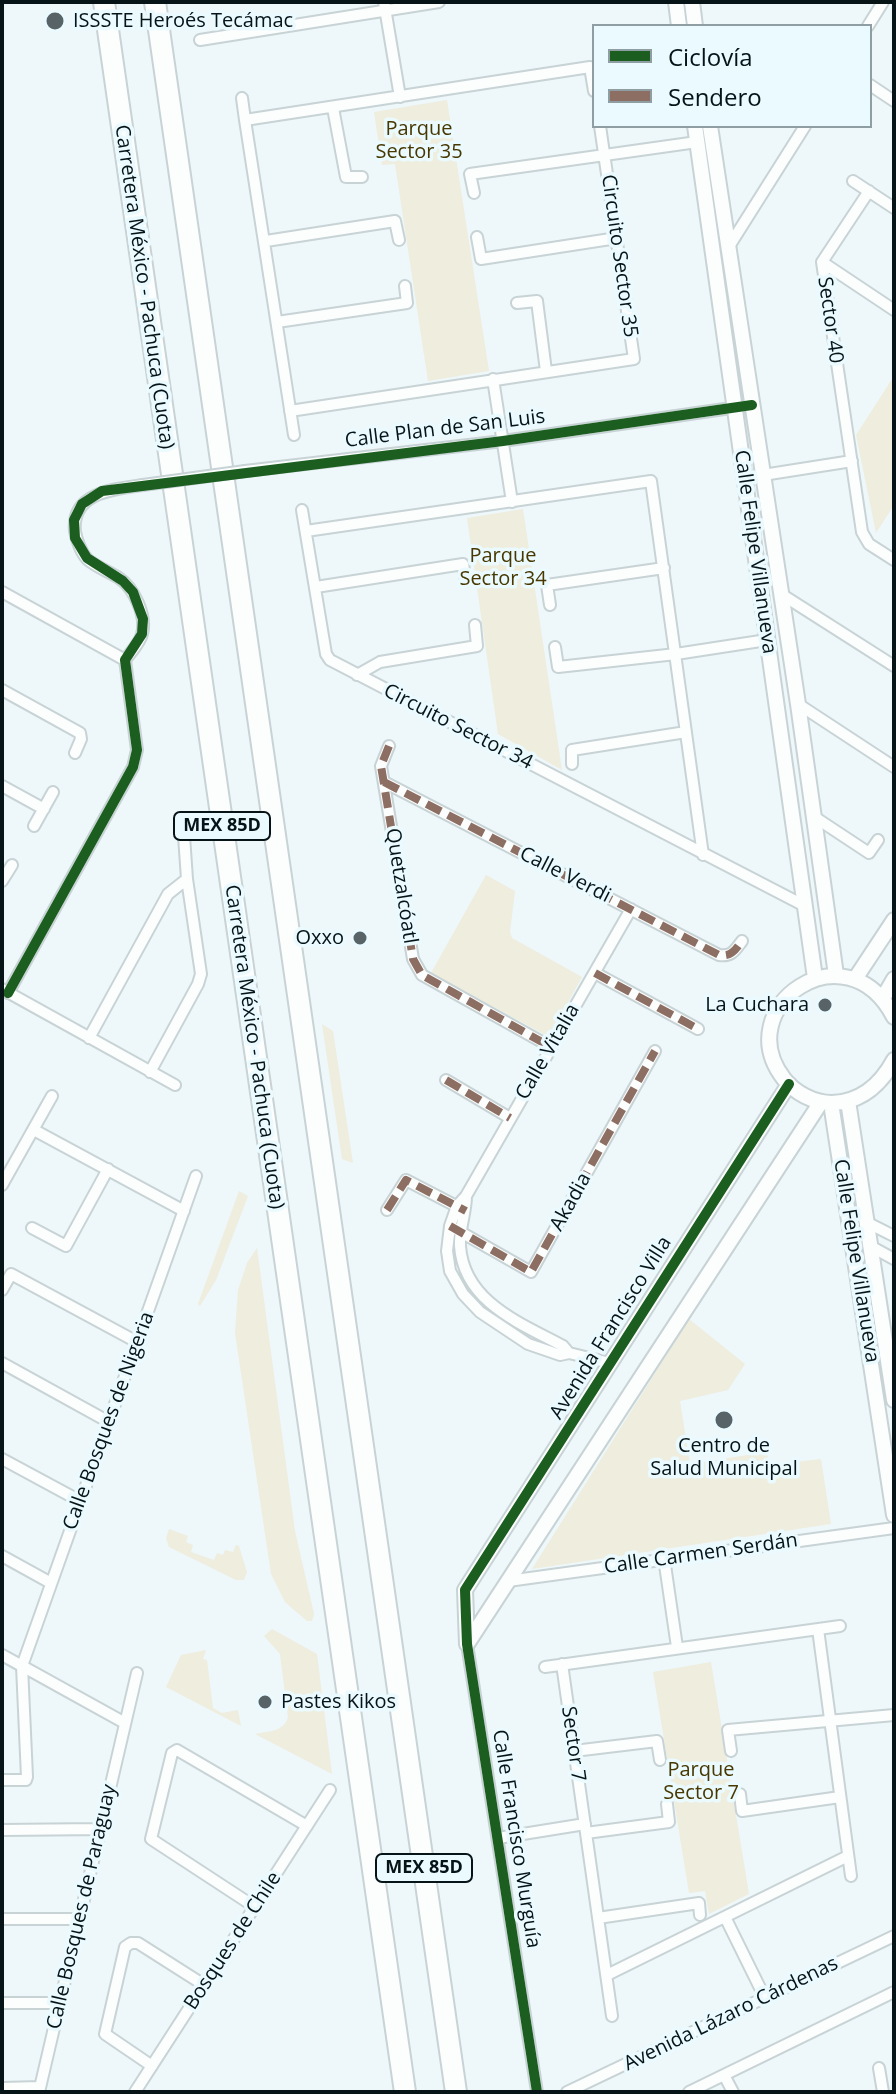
<!DOCTYPE html>
<meta charset="utf-8">
<style>
body{margin:0}
#map{position:relative;width:896px;height:2094px;overflow:hidden;background:#eef7fa;font-family:"Open Sans",sans-serif}
canvas{display:block}
.frame{position:absolute;inset:0;border:4px solid #061417;pointer-events:none}
.legend{position:absolute;left:592px;top:24px;width:280px;height:104px;box-sizing:border-box;background:#eafafe;border:2px solid #8f9ea2;margin:0;padding:10px 14px;list-style:none;font-size:24px;color:#061417}
.legend li{display:flex;align-items:center;gap:16px;height:40px}
.legend b{width:40px;border:2px solid #8f9ea2}
</style>
<div id="map">
<canvas width="896" height="2094"></canvas>
<div class="frame"></div>
<ul class="legend">
<li><b style="height:10px;background:#1b5e20"></b>Ciclovía</li>
<li><b style="height:10px;background:#8d6e63"></b>Sendero</li>
</ul>
</div>
<script>
const c = document.querySelector('canvas').getContext('2d');
c.lineJoin = 'round';
function paint(path, color) {
  c.fillStyle = color;
  c.fill(path, 'evenodd');
}
function strokePath(path, color, width, dash) {
  c.strokeStyle = color;
  c.lineWidth = width;
  c.lineCap = dash ? 'butt' : 'round';
  c.setLineDash(dash || []);
  c.stroke(path);
}
function write(font, color, halo, rows, align = 'center') {
  c.font = font + ' "Open Sans",sans-serif';
  c.lineWidth = 7;
  c.setLineDash([]);
  c.textBaseline = 'middle';
  c.strokeStyle = halo;
  c.fillStyle = color;
  for (const [text, x, y, turn = 0] of rows) {
    c.save();
    c.translate(x, y);
    c.rotate((+turn || 0) * Math.PI / 180);
    c.textAlign = isNaN(turn) ? turn : align;
    if (halo) c.strokeText(text, 0, 0);
    c.fillText(text, 0, 0);
    c.restore();
  }
}
paint(new Path2D(`
 M447,100l42,271 -61,10 -33,-217 -13,1 -8,-53z
 M894,376v129l-18,28 -20,-98z
 M523,509l39,261 -64,-36 -31,-216z
 M486,875l29,16 -5,41 2,6 70,39 -33,60 -118,-64z
 M322,1024l11,7 20,132 -11,-4z
 M239,1191l9,5 -32,84 -16,26 -2,-2z
 M257,1248l38,283 19,83 -2,7h-5l-22,-19 -14,-28 -36,-241 3,-43 9,-27z
 M689,1319l56,45 -17,26 -48,11 10,63 77,-12 2,13 52,-6 10,65 -299,45z
 M169,1529l19,7 -2,6 7,3 -2,7 23,8 3,-7 6,2 2,-5 8,2 3,-7 3,1 8,26 -3,8h-8l-67,-33 -3,-9z
 M272,1629l45,25 15,120 -77,-40c14,-3 29,-2 33,-17l-8,-63 -16,-18z
 M206,1650l-3,9 4,1 6,48 9,5 16,-3 3,16 -75,-39 15,-32z
 M711,1662l38,232 -40,20 -4,-23 -16,2 -36,-221z`), '#eeedde');
const street = new Path2D(`
 M384,2l16,95
 M868,26l15,-24
 M200,40l239,-38
 M870,85l24,16
 M242,98l3,22
 M333,108l13,69h16
 M853,181l41,27
 M869,191l-47,71 40,270 7,12 25,16
 M474,193l-4,-19 227,-32
 M477,237l4,22 136,-21
 M266,241l129,-20 4,19
 M728,248l77,-122
 M822,262l72,48
 M517,303l20,-2 9,70
 M277,322l130,-19 -2,-17
 M493,379l19,123
 M290,411l344,-52 -34,-233
 M294,435l-49,-315 345,-53 4,24
 M245,471l258,-30 249,-36
 M763,475l89,-14
 M302,510l24,144 4,6 475,246
 M306,531l345,-50 52,374
 M316,587l147,-23 3,17
 M2,592l123,68
 M781,594l113,72
 M550,605l-3,-20 117,-17
 M555,647l3,20 118,-13 91,-14
 M357,675l23,-13 97,-16 -2,-21
 M2,690l78,43 1,6 -6,14
 M798,704l96,63
 M389,746l-8,20 32,193 9,16 129,72
 M572,764v-14l114,-18
 M384,782l335,173c13,2 16,-5 23,-14
 M2,786l42,23
 M813,816l56,37 9,-13
 M34,826l19,-34
 M2,881l10,-16
 M595,973l103,56
 M2,989l173,96
 M8,993l125,-226 4,-17 -12,-90c6,-8 15,-17 17,-26 5,-18 -8,-46 -23,-56 -9,-6 -23,-11 -32,-19 -6,-7 -11,-20 -12,-28 -4,-39 40,-42 68,-46
 M89,1038l79,-144 19,-15
 M150,1072l48,-88 3,-10 -14,-95 -3,-43
 M446,1080l64,38
 M34,1130l150,81
 M2,1185l50,-89
 M466,1196c0,17 -7,33 -6,50 4,56 60,77 103,100l6,7
 M387,1210l19,-30 54,28
 M866,1222l28,14
 M450,1226l81,46 124,-221
 M32,1228l34,18 42,-77
 M870,1246l24,13
 M2,1290l9,-16 126,68
 M2,1363l107,59
 M610,1363l-41,-10 -9,2 -32,-11 -48,-32 -17,-18 -13,-23 -3,-20 3,-25 7,-20 9,-10 165,-287
 M2,1459l78,42
 M2,1556l49,27
 M664,1558l13,89
 M508,1581l386,-53
 M818,1629l33,247
 M467,1644l70,448
 M2,1655l123,68
 M562,1664l50,352
 M545,1667l295,-41
 M574,1751l83,-10 3,19
 M731,1751l-3,-21 166,-15
 M4,1780h22l1,-3 -5,-111 174,-490
 M740,1794l2,17 98,-14
 M2,1830l98,-1
 M586,1833l83,-11 -2,-18
 M498,1838l87,-14
 M255,1907l-104,-68 21,-86 5,-3 130,76
 M725,1917l40,81
 M598,1918l101,-15 1,12
 M2,1919h77
 M607,1975l241,-119
 M2,2003h58
 M152,2066l-47,-32 20,-87 6,-4h7l66,42
 M879,2068l4,24
 M724,2075l9,17
 M2,2088l38,-1
 M39,2092l98,-419
 M135,2092l195,-302
 M567,2092l327,-156
 M689,2092l205,-100`);
const secondary = new Path2D(`
 M676,2l3,24
 M692,2l3,24
 M695,126l120,852
 M710,126l88,578 38,271
 M855,979l39,-59
 M883,998l11,-19
 M894,1017c-48,-92 -166,-10 -110,62 11,14 30,24 48,24 30,-1 49,-19 62,-43
 M848,1101l46,299
 M831,1103l63,412
 M467,1644l-2,-54 324,-506
 M467,1644l354,-542`);
const highway = new Path2D(`
 M104,2l301,2090
 M155,2l301,2090`);
strokePath(street, '#c8d3d6', 14);
strokePath(secondary, '#c8d3d6', 18);
strokePath(highway, '#c8d3d6', 24);
strokePath(street, '#fcfefe', 10);
strokePath(secondary, '#fcfefe', 14);
strokePath(highway, '#fcfefe', 20);
const streetBridge = new Path2D(`
 M143,485l102,-14`);
strokePath(streetBridge, '#c8d3d6', 14, []);
strokePath(streetBridge, '#fcfefe', 10);
strokePath(new Path2D(`
 M389,746l-8,20 32,193 9,16 129,72
 M384,782l335,173c13,2 16,-5 23,-14
 M595,973l103,56
 M446,1080l64,38
 M387,1210l19,-30 60,31
 M450,1226l81,46 124,-221`), '#8d6e63', 8, [16, 8]);
strokePath(new Path2D(`
 M8,993l125,-226 4,-17 -12,-90 17,-26 1,-15 -10,-27 -10,-11 -36,-23 -12,-20 -1,-18 8,-16 20,-13 401,-50 249,-36
 M537,2092l-70,-448 -2,-54 324,-506`), '#1b5e20', 10);
for (const [x, y, r, color] of [
 [55,21,10,"#576366"],
 [360,938,8,"#576366"],
 [825,1005,8,"#576366"],
 [724,1420,10,"#576366"],
 [265,1702,8,"#576366"]
]) {
  const dot = new Path2D();
  dot.arc(x, y, r, 0, 2 * Math.PI);
  c.fillStyle = color;
  c.fill(dot);
  strokePath(dot, '#eafafe', 3);
}
for (const [x, y, w] of [
 [222,826,96],
 [424,1868,96]
]) {
  const box = new Path2D();
  box.roundRect(x - w / 2, y - 14, w, 28, 6);
  c.fillStyle = '#eafafe';
  c.fill(box);
  strokePath(box, '#061417', 2);
}
write('bold 18px', '#061417', null, [
 ["MEX 85D",222,826],
 ["MEX 85D",424,1868]
]);
write('20px', '#061417', '#eafafe', [
 ["ISSSTE Heroés Tecámac",73,21],
 ["Oxxo",344,938,"right"],
 ["La Cuchara",809,1005,"right"],
 ["Centro de",724,1446,"center"],
 ["Salud Municipal",724,1469,"center"],
 ["Pastes Kikos",281,1702]
], 'left');
write('20px', '#483800', '#eafafe', [
 ["Parque",419,129],
 ["Sector 35",419,152],
 ["Parque",503,556],
 ["Sector 34",503,579],
 ["Parque",701,1770],
 ["Sector 7",701,1793]
]);
write('20px', '#061417', '#eafafe', [
 ["Circuito Sector 35",619,256,82],
 ["Carretera México - Pachuca (Cuota)",144,287,82],
 ["Sector 40",830,320,82],
 ["Calle Plan de San Luis",445,429,-7],
 ["Calle Felipe Villanueva",755,552,82],
 ["Circuito Sector 34",458,727,27],
 ["Calle Verdi",565,875,27],
 ["Quetzalcóatl",401,886,81],
 ["Carretera México - Pachuca (Cuota)",254,1047,82],
 ["Calle Vitalia",548,1052,-60],
 ["Akadia",571,1202,-61],
 ["Calle Felipe Villanueva",856,1261,81],
 ["Avenida Francisco Villa",611,1328,-58],
 ["Calle Bosques de Nigeria",109,1421,-70],
 ["Calle Carmen Serdán",701,1554,-8],
 ["Sector 7",573,1744,82],
 ["Calle Francisco Murguía",516,1839,81],
 ["Calle Bosques de Paraguay",82,1907,-77],
 ["Bosques de Chile",233,1941,-57],
 ["Avenida Lázaro Cárdenas",731,2014,-26]
]);
</script>
